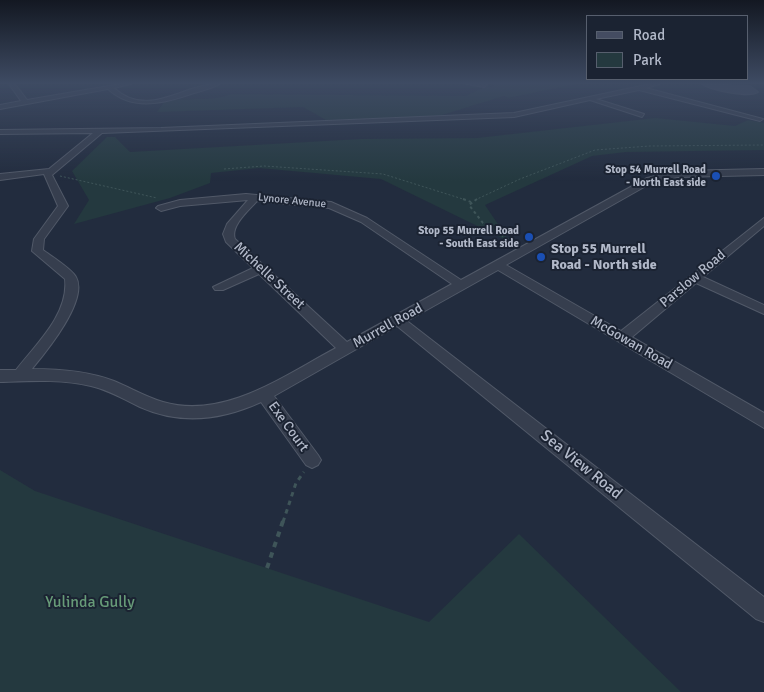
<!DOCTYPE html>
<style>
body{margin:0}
#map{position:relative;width:764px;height:692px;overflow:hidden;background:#222c3e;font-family:Signika,sans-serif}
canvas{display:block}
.legend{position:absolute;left:586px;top:15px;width:162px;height:65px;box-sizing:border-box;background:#1b2332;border:1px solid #575f6e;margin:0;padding:6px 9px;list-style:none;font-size:15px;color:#b2b9c9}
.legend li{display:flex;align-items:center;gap:10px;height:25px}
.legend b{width:25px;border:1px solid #575f6e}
</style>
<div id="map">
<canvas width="764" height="692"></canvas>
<ul class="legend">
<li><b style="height:6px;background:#444c61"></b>Road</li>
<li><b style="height:14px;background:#24393f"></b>Park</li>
</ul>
</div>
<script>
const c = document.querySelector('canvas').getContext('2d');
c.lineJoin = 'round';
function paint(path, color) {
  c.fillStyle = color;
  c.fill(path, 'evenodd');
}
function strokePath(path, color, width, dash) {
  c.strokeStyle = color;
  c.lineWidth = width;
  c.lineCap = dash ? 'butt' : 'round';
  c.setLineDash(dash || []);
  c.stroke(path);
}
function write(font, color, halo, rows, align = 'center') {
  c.font = font + ' Signika,sans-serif';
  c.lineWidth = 4;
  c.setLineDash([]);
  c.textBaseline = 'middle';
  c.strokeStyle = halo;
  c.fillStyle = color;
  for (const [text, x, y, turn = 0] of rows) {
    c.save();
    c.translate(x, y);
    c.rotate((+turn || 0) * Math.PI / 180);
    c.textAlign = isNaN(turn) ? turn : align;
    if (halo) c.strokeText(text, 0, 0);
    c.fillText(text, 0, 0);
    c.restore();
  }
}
paint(new Path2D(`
 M493,84h83l-68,14 -4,-2 -62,19 -24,2 -92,3 -23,-13 -146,5 8,-11c22,-4 46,1 66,-7l235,2 18,-9 10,-1z
 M655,118l80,8 13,-6 16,3v27l-138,2 -34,4 -107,49 25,37 -129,-63 -122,-11 -48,5 -1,10 -40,15 -96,26 15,-24 -17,-29 35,-34h8l15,15 231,-13 116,-1z
 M0,470l35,21 394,131 90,-88 162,158h-681z`), '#24393f');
const minor = new Path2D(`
 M9,84h6l12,16 93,-16h11l-17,4c35,32 71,-6 106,-4 -7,4 -18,7 -26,9 -29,10 -61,19 -86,-4l-108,20v-4l21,-4z
 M466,84h20l1,1 -3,2z
 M650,84h10l-14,4 117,31 -3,2 -121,-31 -43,9 48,15 -2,3 -52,-17 -76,17 -412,16 -50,42 16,31 -24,33 -1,11c8,6 29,19 33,27 13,23 -30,75 -44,92 28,0 56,2 82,12 17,7 32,16 49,21 62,18 122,-27 173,-54l-77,-74 -36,16h-8l-2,-3 40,-19 -27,-26 -3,-8 4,-10 21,-24 -68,6 -19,5 -5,-3 2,-2 22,-6 66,-6 85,8 36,16 94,62 186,-102 31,-7 86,-2v6l-86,2 -25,5 -147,83 115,66 143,-113v8l-61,51 61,28v9l-68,-31 -64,54 132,76v15l-266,-158 -91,51 357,276v25l-8,-3 -359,-293 -123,70 44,59 3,5 -3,5 -6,3 -6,-3 -45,-63c-39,18 -81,23 -121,5 -16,-8 -32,-17 -49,-21 -30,-7 -61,-5 -91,-4v-12h16c20,-26 53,-56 49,-91l-33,-28 2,-12 24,-33 -14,-32 -44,6v-6l49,-5 44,-36 -93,1v-4l161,-2 353,-15zM257,201l72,7 32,14 91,62 -105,58 -112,-103c-5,-13 14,-29 22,-38z`);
const secondary = new Path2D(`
 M702,84l48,2 8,6c-8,6 -48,-2 -56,-8z`);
strokePath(minor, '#515968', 2);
strokePath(secondary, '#515968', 2);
strokePath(new Path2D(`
 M224,169l40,-3 119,8 83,26
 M60,176l97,22
 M475,200l45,-21 75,-29 55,-4 114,-1`), '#3f5559', 1, [2, 2]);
strokePath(new Path2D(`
 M463,199l8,3
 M477,199l-8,6 14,18 31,20`), '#3f5559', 2, [3, 3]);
strokePath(new Path2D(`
 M283,522l13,-39 8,-11`), '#3f5559', 3, [4.5, 4.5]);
strokePath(new Path2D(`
 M267,568l16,-47`), '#3f5559', 4, [5.5, 5.5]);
paint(minor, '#363e4e');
paint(secondary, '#444c61');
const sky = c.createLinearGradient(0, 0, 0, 181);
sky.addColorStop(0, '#131822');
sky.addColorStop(0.46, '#3e4b63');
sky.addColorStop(1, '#3e4b6300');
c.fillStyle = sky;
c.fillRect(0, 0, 764, 181);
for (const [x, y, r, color] of [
 [716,176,5,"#1a4fb4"],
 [529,237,5,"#1a4fb4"],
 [541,257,5,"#1a4fb4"]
]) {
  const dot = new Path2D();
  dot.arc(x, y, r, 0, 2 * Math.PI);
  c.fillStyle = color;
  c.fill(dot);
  strokePath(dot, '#1b2332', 2);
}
write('bold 11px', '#b2b9c9', '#1b2332', [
 ["Stop 54 Murrell Road",706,170],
 ["- North East side",706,183],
 ["Stop 55 Murrell Road",519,231],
 ["- South East side",519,244]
], 'right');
write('11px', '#b2b9c9', '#1b2332', [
 ["Lynore Avenue",292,201,6]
]);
write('bold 14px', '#b2b9c9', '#1b2332', [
 ["Stop 55 Murrell",551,249],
 ["Road - North side",551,265]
], 'left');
write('14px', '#b2b9c9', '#1b2332', [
 ["Michelle Street",269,276,43],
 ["Parslow Road",693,279,-40],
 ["Murrell Road",388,326,-29],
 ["McGowan Road",631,343,30],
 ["Exe Court",288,427,54]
]);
write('16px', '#b2b9c9', '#1b2332', [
 ["Sea View Road",581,465,39]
]);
write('16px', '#679b78', '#1b2332', [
 ["Yulinda Gully",90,603]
]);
</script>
